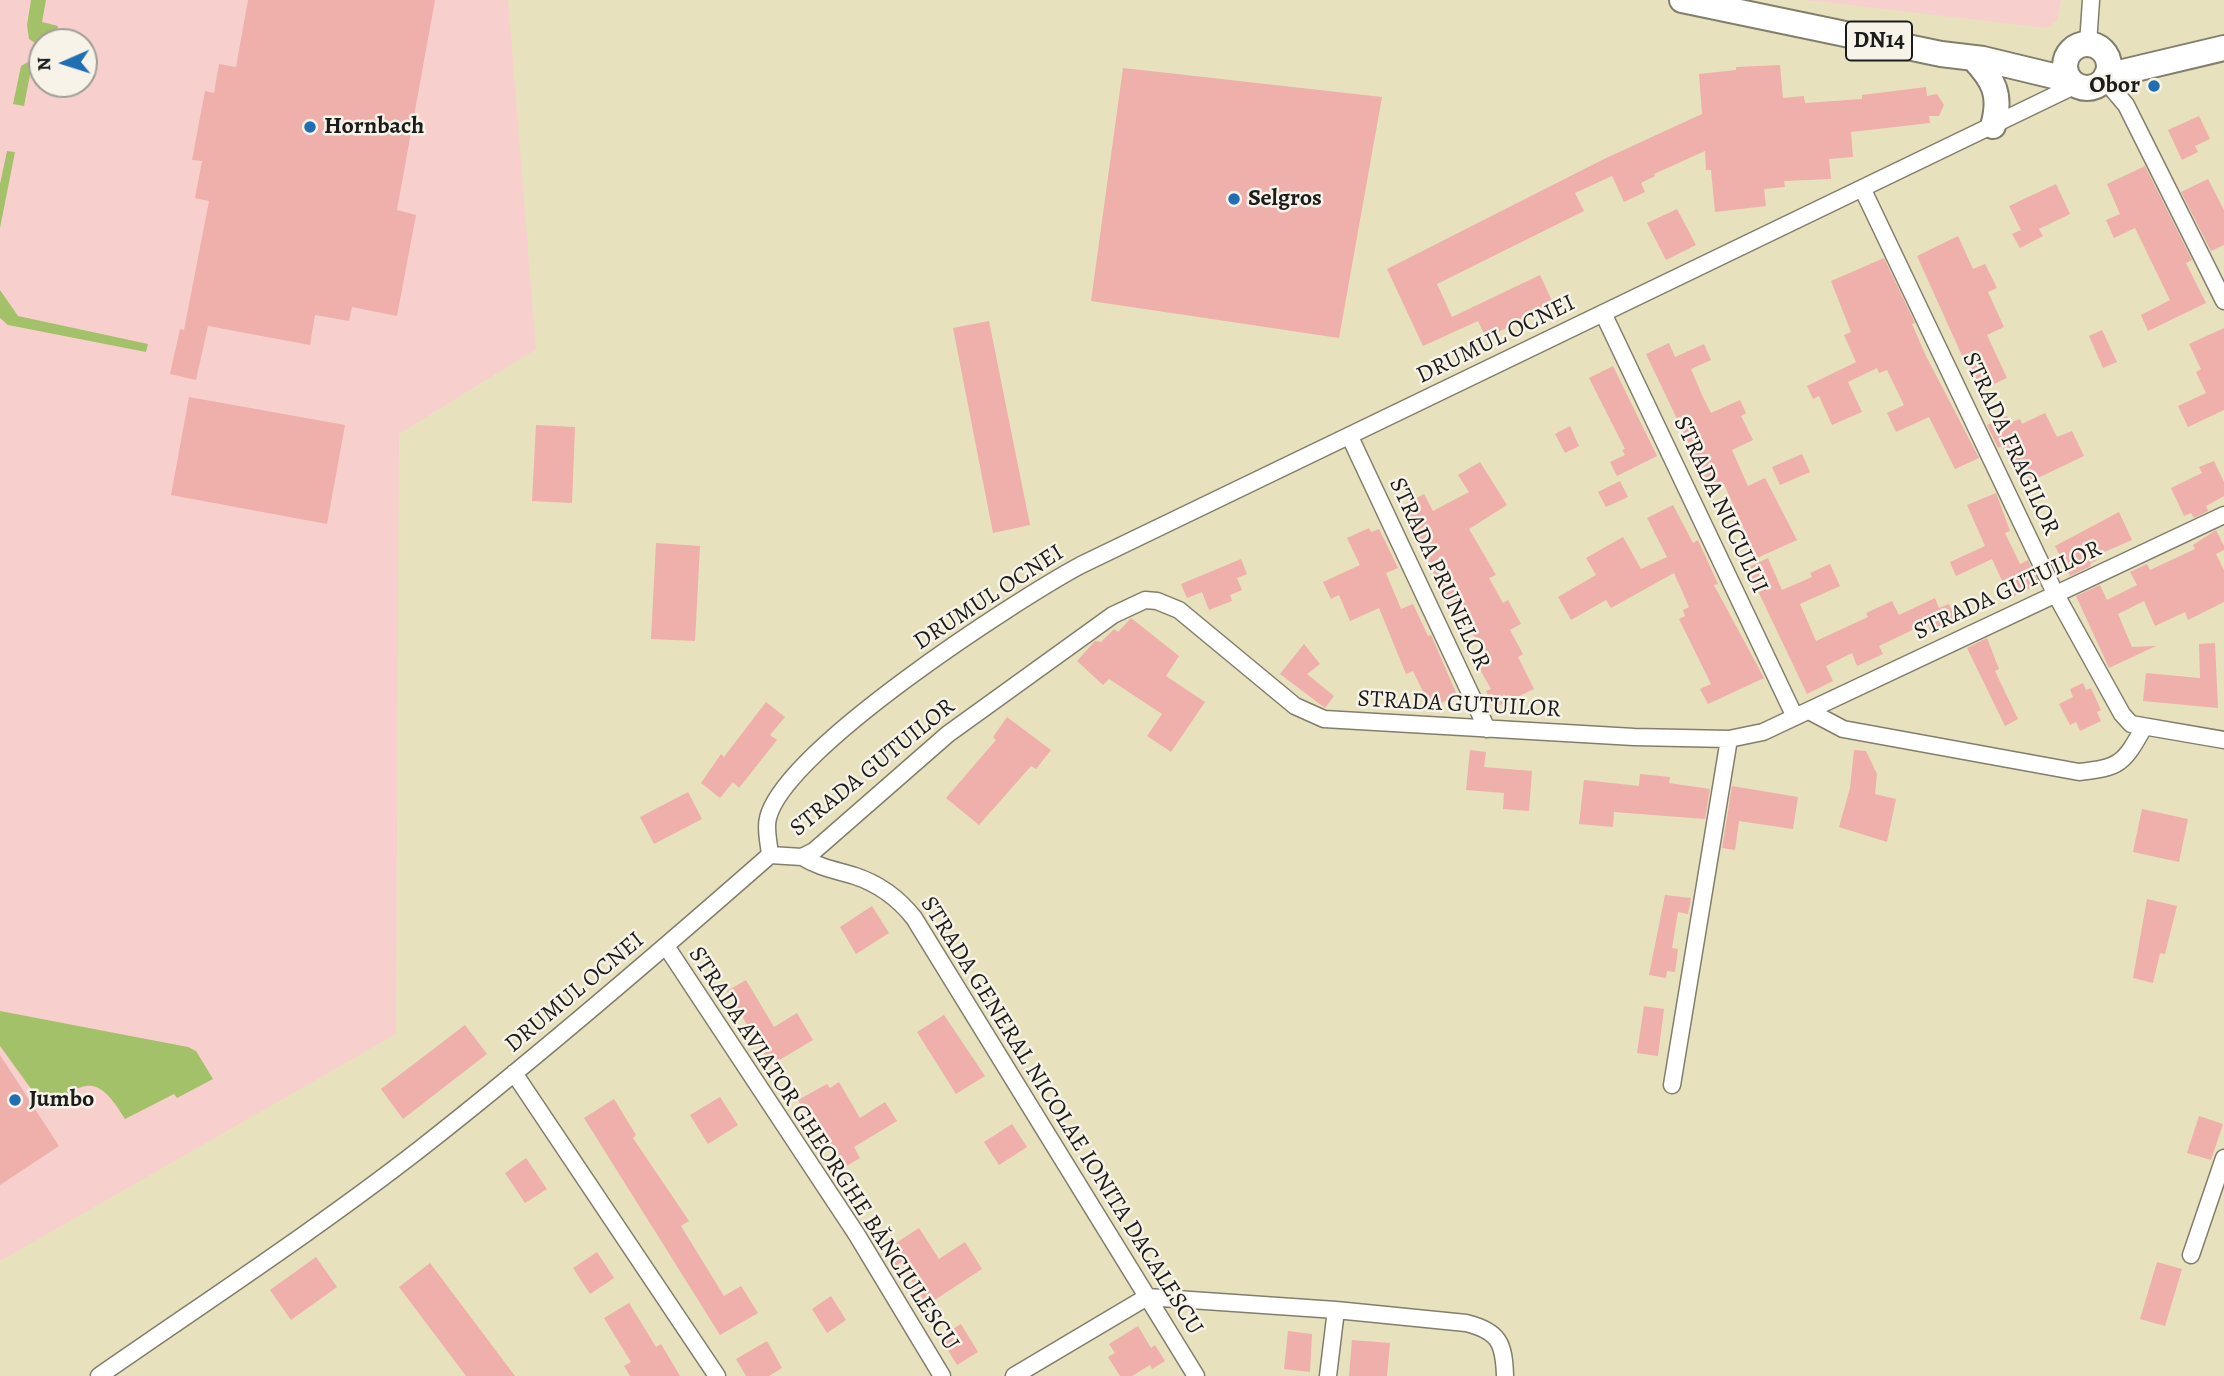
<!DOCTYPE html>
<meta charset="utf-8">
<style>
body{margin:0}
#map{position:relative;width:2224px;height:1376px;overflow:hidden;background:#e8e1bd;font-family:Alegreya,serif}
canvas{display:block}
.north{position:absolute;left:28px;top:28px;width:70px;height:70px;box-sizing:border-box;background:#f7f3e8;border:2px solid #9f9d96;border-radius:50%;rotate:267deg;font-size:19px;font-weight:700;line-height:28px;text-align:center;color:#1c1c1c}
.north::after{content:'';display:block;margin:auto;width:24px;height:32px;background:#1f6fb2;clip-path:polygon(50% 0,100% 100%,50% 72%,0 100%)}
</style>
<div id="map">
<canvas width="2224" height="1376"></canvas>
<div class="north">N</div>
</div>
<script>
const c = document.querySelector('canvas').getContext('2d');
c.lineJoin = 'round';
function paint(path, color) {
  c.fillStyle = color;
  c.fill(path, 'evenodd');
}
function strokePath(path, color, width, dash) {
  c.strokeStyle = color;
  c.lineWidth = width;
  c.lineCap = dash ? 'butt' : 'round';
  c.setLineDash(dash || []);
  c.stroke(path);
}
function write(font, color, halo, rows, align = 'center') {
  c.font = font + ' Alegreya,serif';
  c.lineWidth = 5;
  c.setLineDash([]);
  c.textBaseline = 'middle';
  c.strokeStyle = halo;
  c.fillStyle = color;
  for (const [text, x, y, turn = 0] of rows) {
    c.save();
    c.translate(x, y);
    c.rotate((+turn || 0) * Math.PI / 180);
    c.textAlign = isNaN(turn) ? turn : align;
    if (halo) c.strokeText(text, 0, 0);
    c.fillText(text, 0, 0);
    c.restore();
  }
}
paint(new Path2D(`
 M0,0h508l28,349 -137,85 -3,600 -396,227zM42,42h42v42h-42z
 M1806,0h255l-4,21 -11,7z`), '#f7d0cd');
paint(new Path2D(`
 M31,0h15l-4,22 16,4 -1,8 -7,8 -15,1 -6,-4 -2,-14z
 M33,59l9,2v16l-12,-2 -6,31 -11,-2 8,-38z
 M7,151l8,1 -15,76v-44z
 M0,290l18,26 130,28 -2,8 -138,-27 -8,-7z
 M0,1011l188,36 8,4 17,28 -36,19 -3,-4 -49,25c-29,-48 -40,-37 -80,-11l-45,-62z`), '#a3c169');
paint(new Path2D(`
 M248,0h187l-38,210 19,5 -19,101 -45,-9 -3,14 -34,-6 -5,30 -102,-19 -12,54 -26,-6 10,-45 4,1 25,-129 -14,-3 7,-37 -10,-1 13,-69 9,2 5,-29 17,3z
 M1780,65l3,33 21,-2 1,7 57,-4v-4l64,-8 1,9 10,-2 7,11 -5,11h-10l1,7 -79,9 2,25 -24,2 2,20 -47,2 1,6 -21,2 2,17 -51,6 -4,-42h-5l-1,-19 -51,23 1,2 -14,7 4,9 -21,10 -12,-26 -37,17 9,18 -147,73 15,33 88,-42 14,30 -68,33 -8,-17 -55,25 -36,-77 217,-110 98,-45 -3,-40 37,-4v-3z
 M1123,68l259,29 -43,241 -248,-37z
 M2199,116l11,23 -15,7 3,6 -16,8 -14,-30z
 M2145,166l47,94 -6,3 20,40 -58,28 -7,-16 29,-15 -35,-72 -21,10 -8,-18 14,-6 -13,-30z
 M2208,179l16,31v35l-13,6 -30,-59z
 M2056,184l14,30 -31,15 4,7 -23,12 -8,-14 9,-4 -12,-24z
 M1677,209l19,36 -30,15 -19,-37z
 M1958,236l15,33 12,-5 12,24 -9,4 16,35 -17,8 20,43 -29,13 -61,-135z
 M1884,258l31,65 -3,1 13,30 54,104 -24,11 -26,-52 -33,15 -9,-19 17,-8 -17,-35 -8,3 -2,-5 -29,14 14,30 -30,13 -13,-29 -6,3 -6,-13 49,-24 -12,-27 7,-3 -20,-51z
 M989,321l41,204 -37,8 -40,-205z
 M2224,328v82l-36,17 -10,-21 28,-13 -10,-21 5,-3 -12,-25z
 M2102,330l15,32 -14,6 -14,-32z
 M1669,343l6,14 29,-13 7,16 -20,9 11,26 9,18 29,-13 6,13 -5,3 12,24 -21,10 16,36 17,-8 32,62 -40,18 -33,-74 -13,6 -65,-136z
 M1613,366l44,90 -40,20 -7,-14 15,-7 -3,-5 3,-1 -36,-71z
 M189,397l156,28 -18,99 -156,-29z
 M2045,413l12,24 15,-6 12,25 -63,30 -19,-40 -4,2 -11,-23 20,-9 3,7 10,-4 2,5z
 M536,425l39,2 -3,76 -40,-2z
 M1570,426l9,20 -14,7 -10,-19z
 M1802,454l8,18 -30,13 -8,-18z
 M2214,461l10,21v14l-18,10 2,5 -14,7 -3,-5 -7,3 -13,-28 31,-15 -3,-6z
 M1480,462l27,43 -38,24 27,46 -7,3 14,25 5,-3 13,24 -11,6 13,24 -5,3 16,32 -40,19 -8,-17 5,-2 -17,-30 10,-6 -32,-55 -5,2 -46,-94 23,-12 9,17 36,-19 -11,-17z
 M1620,481l8,16 -22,10 -8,-15z
 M1996,493l14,38 -5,2 15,31 8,-4 11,24 -29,14 -18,-39 -36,17 -6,-14 35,-16 -18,-41z
 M1673,505l20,38 5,-3 20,44 -4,1 50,93 -56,26 -8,-15 11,-5 -32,-65 6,-3 -2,-6 6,-3 -15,-34 -63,35 -5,-8 -35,20 -13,-23 38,-22 -10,-17 37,-21 18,32 26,-12 -20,-39z
 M2119,512l13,28 -37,16 2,4 -7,4 1,2 -21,10 -15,-30z
 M1369,528l2,4 8,-3 19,39 -12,5 15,36 12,-5 15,32 3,-1 26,60 -26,13 -18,-37 -7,3 -27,-66 -29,13 -11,-26 -8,4 -8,-17 37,-17 -13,-27z
 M2216,530l8,16v4l-8,4 8,16v32l-36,18 -3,-8 -30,14 -11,-25 -26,13 14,33 24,-1 -47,22 -33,-72 24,-11 7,15 30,-15 -7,-13 17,-8 3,6 45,-21 -2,-4z
 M656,543l44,3 -5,95 -44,-2z
 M1768,558l14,32 30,-13 -2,-4 20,-9 10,22 -40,18 16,37 52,-24 -2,-4 26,-12 7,14 36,-17 4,10 10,-4 8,19 -24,12 -6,-12 -48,23 4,8 -26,12 -5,-13 -26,13 7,15 -26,13 -60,-126z
 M1241,559l6,15 -10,4 5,12 -12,5 2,6 -23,9 -7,-18 -15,6 -6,-14z
 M1131,618l48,38 -13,20 39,26 -34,50 -24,-16 15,-22 -53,-35 -6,6 -26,-24 18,-20 6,1 13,-13 4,3z
 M1987,638l12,31 -4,2 23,48 -13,7 -38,-78z
 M2215,643l3,65 -75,-7 3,-28 54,5 -1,-34z
 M1304,644l16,20 -13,10 27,22 -9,12 -45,-34z
 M2083,683l3,7 5,-2 10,22 -4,2 4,9 -21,10 -4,-9 -6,3 -11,-21 14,-7 -3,-8z
 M766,702l19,15 -15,18 7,5 -38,48 -6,-6 -13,16 -19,-15 20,-29 3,3z
 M1007,717l44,33 -15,19 -5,-3 -52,59 -33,-27 50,-58 -3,-3z
 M1470,750l16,2 -2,15 48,4 -3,40 -26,-2 1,-16 -38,-3z
 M1854,750l12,1 11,23 -2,20 21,5 -9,43 -48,-15 11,-39z
 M1640,774l30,3 -1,6 41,6 -5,30 -91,-7 -1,15 -34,-3 5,-44 55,6z
 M1732,786l66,11 -5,32 -54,-8 -4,29 -13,-2z
 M688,792l14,27 -48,25 -14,-27z
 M2142,809l46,10 -9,43 -46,-10z
 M1665,895l26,3 -3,16 -10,-2 -6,36 6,1 -3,23 -8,-1 -1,7 -17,-3z
 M2147,899l30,7 -12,48 -5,-1 -7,30 -20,-5z
 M872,906l17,27 -33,21 -16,-27z
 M746,980l28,47 23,-14 16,27 -42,25 -44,-74z
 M1644,1006l20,3 -6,47 -21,-3z
 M944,1015l41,61 -29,18 -39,-62z
 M465,1025l22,29 -84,65 -22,-30z
 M0,1055l59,91 -59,39z
 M839,1082l21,36 25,-16 12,19 -43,26 6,11 -17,10 -23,-40 -4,2 -18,-30 29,-16 3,4z
 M720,1097l18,28 -30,19 -18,-29z
 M614,1099l22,36 -3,3 56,83 -8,5 43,70 17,-10 17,27 -38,22 -136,-217z
 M2199,1116l24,8 -12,36 -24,-7z
 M1012,1124l15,23 -28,18 -15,-23z
 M526,1158l21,31 -22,14 -20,-30z
 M919,1228l20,31 26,-17 17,27 -55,36 -27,-42 -5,3 -10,-16z
 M597,1252l17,26 -24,16 -17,-26z
 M316,1257l21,30 -46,33 -21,-30z
 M2157,1262l25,7 -17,57 -25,-7z
 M430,1263l85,113h-49l-67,-89z
 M831,1296l15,24 -19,13 -15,-24z
 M629,1303l27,44 5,-3 19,32h-50l-6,-10 7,-4 -27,-44z
 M961,1324l17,28 -21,13 -17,-28z
 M1138,1326l13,22 4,-3 10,16 -13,8 -2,-4 -18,11h-12l-12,-19 7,-4 -6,-9z
 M1288,1331l24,3 -2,38 -26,-3z
 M1352,1340l38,3 -3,33h-38z
 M767,1341l15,27 -13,8h-23l-10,-17z`), '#efafab');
const minor = new Path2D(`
 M2088,44l3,-44
 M2104,79l22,26 98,196
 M1863,190l192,403 67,121 9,10 93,16
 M1603,313l192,404
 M1350,437l137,292
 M1809,711l34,18 236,43c41,-4 45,-9 65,-45
 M770,855l32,2 12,-6 134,-117 165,-119 32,-15 12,1 22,9 116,96 29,13 310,18 95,2 34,-7 461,-217
 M802,857c18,11 34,13 53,19 24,8 44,23 59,42l282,458
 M666,946l191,289 85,141
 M514,1073l203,303
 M1672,1085l57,-346
 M2191,1255l33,-97
 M99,1376c108,-75 218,-147 321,-227 120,-94 236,-194 350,-294 -1,-12 -5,-26 -2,-37 16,-68 248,-218 313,-253l995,-480
 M1014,1376l133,-79 189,13 130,13c33,8 38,20 39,53
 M1328,1376l8,-66`);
const primary = new Path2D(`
 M1682,0l259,54 42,5 87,21
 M2065 66a22 22 0 1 1 44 0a22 22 0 1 1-44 0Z
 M1973,58c21,22 29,37 20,68
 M2106,76l118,-28`);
strokePath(minor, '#827e6c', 19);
strokePath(primary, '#827e6c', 28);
strokePath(minor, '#fff', 16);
strokePath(primary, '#fff', 24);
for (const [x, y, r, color] of [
 [2154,86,7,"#1f6fb2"],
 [310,127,7,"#1f6fb2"],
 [1234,199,7,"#1f6fb2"],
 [15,1100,7,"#1f6fb2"]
]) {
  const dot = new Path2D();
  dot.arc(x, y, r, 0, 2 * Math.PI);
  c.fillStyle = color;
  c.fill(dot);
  strokePath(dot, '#f7f3e8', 2.5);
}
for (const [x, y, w] of [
 [1879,41,66]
]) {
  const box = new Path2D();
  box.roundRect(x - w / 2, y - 19.5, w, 39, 5);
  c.fillStyle = '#f7f3e8';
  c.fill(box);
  strokePath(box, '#1c1c1c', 2);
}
write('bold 23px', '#1c1c1c', null, [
 ["DN14",1879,41]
]);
write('bold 24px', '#1c1c1c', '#f7f3e8', [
 ["Obor",2140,86,"right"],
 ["Hornbach",324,127],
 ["Selgros",1248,199],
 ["Jumbo",29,1100]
], 'left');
write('24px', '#1c1c1c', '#f7f3e8', [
 ["DRUMUL OCNEI",1496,340,-26],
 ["STRADA FRAGILOR",2010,444,65],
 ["STRADA NUCULUI",1720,505,65],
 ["STRADA PRUNELOR",1439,574,65],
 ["STRADA GUTUILOR",2008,591,-25],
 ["DRUMUL OCNEI",989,598,-33],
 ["STRADA GUTUILOR",1459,705,3],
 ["STRADA GUTUILOR",873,768,-39],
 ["DRUMUL OCNEI",575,993,-40],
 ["STRADA GENERAL NICOLAE IONITA DACALESCU",1061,1116,58],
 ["STRADA AVIATOR GHEORGHE BĂNCIULESCU",823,1149,57]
]);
</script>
